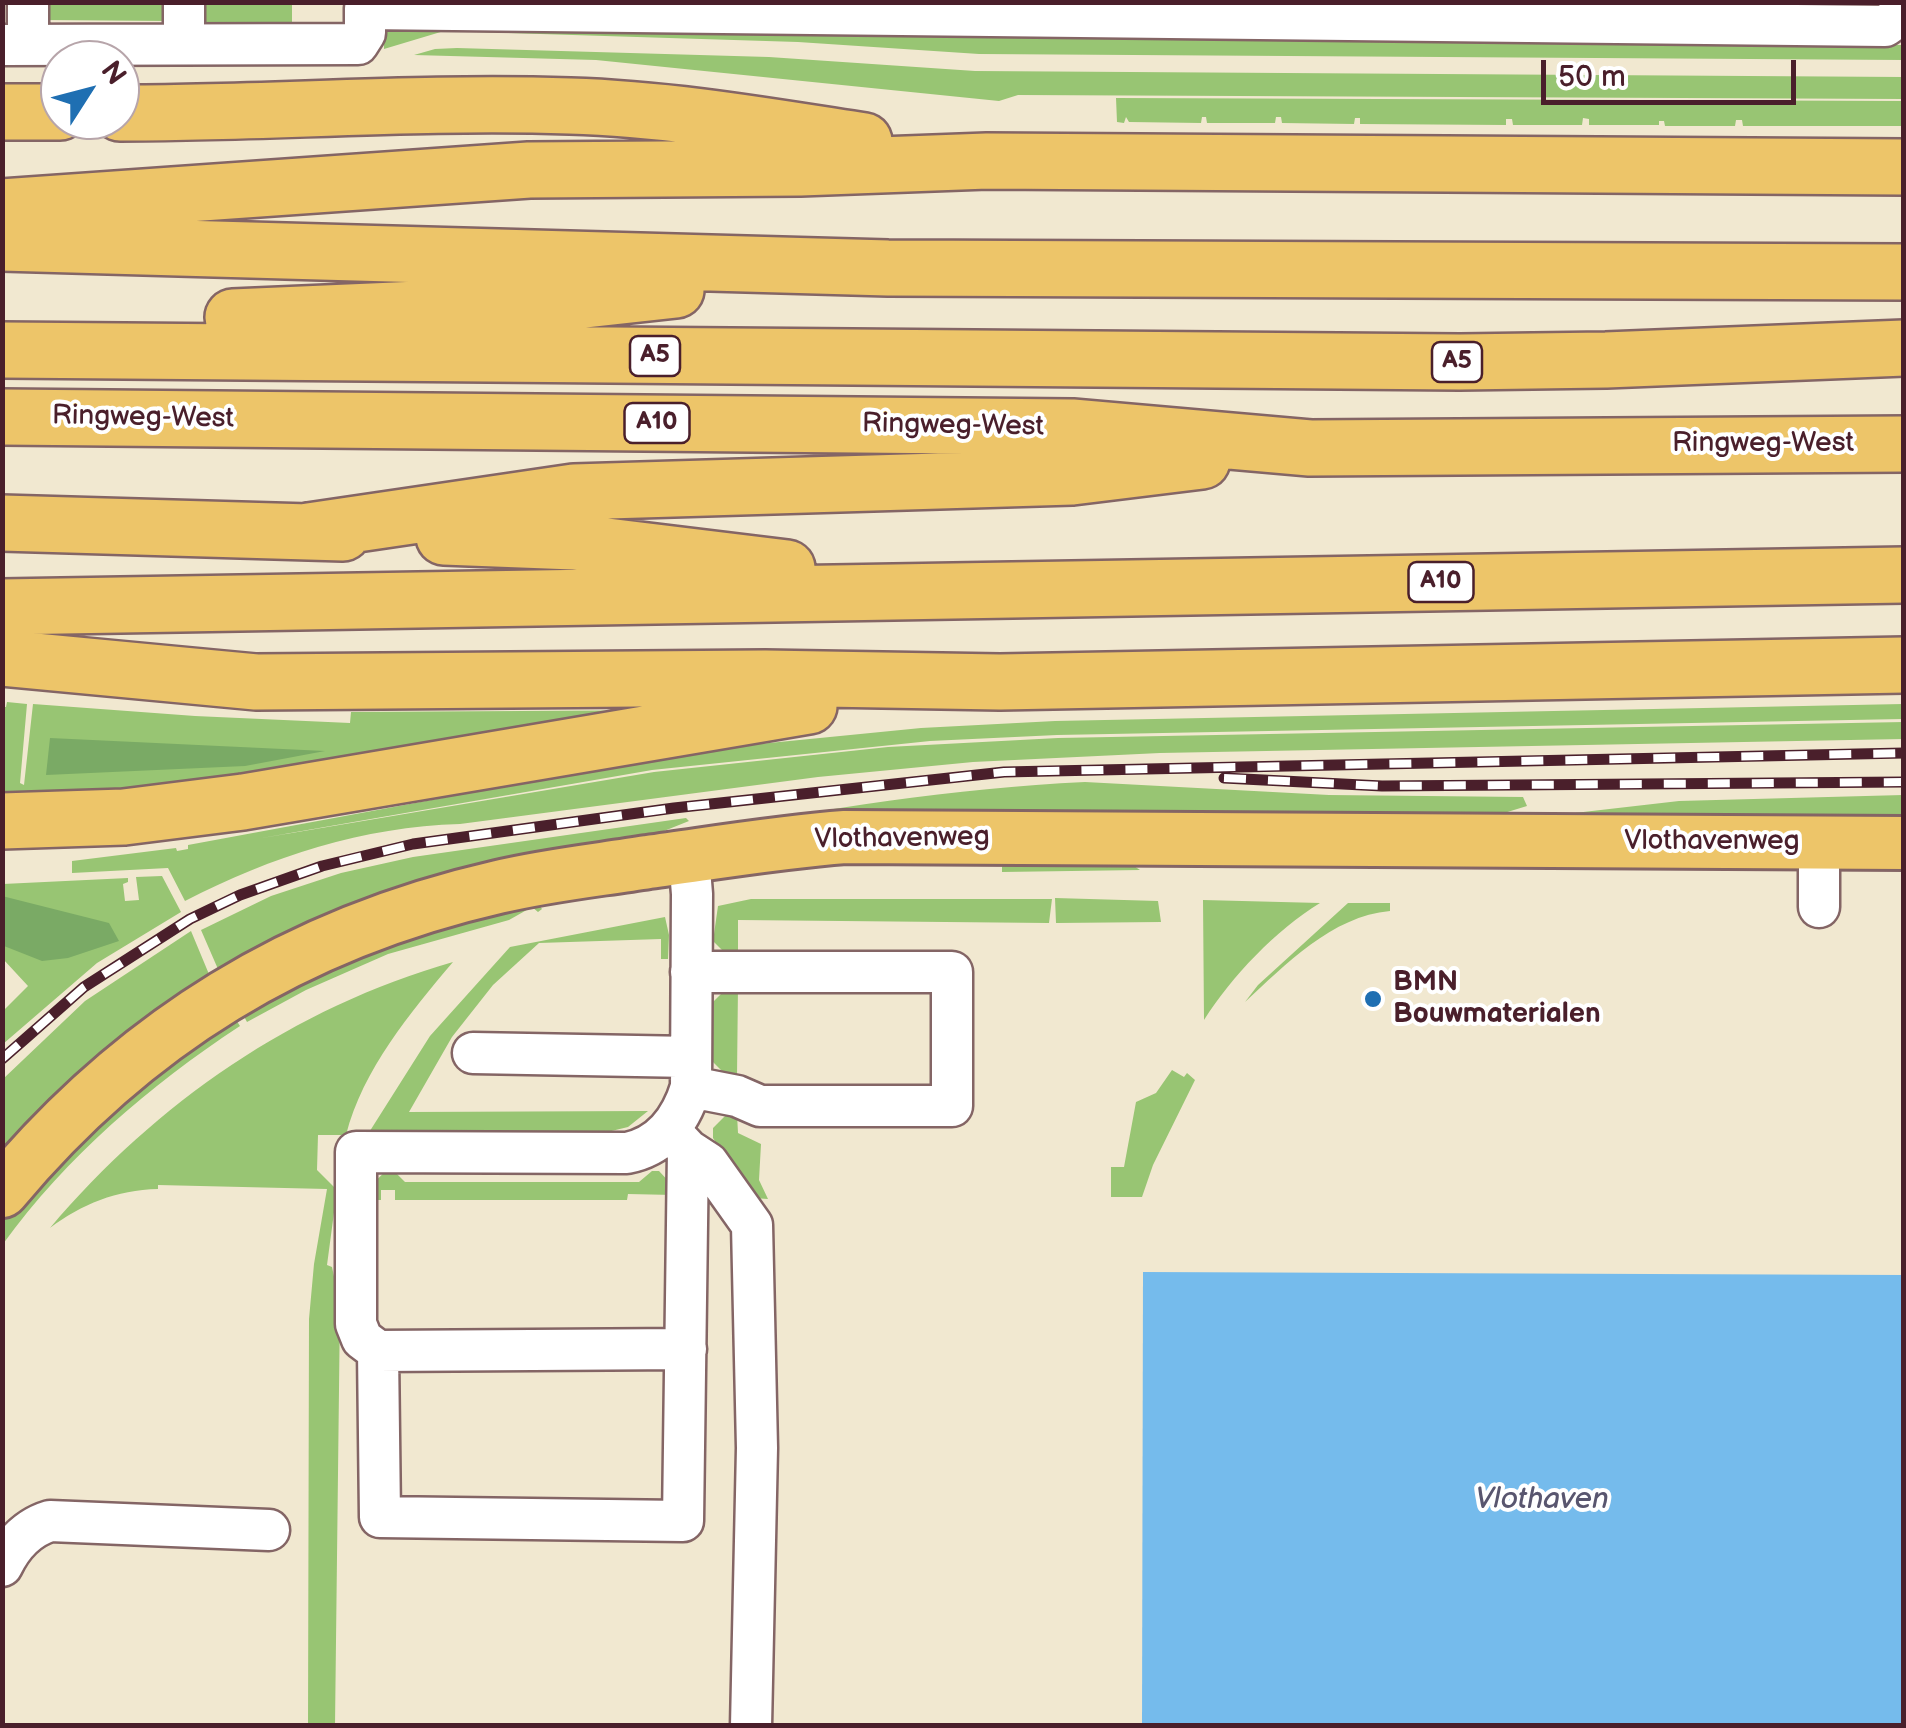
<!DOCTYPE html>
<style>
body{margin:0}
#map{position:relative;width:1906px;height:1728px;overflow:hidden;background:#f1e8d0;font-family:"Balsamiq Sans",sans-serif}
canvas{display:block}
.frame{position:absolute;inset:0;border:5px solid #4a1f2b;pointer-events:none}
.north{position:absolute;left:40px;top:40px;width:100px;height:100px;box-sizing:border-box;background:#fff;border:2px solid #b7a5aa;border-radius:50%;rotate:54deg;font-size:28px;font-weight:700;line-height:40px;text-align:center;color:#4a1f2b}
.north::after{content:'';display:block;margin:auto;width:35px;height:45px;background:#1f6fb2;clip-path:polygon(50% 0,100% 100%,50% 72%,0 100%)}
.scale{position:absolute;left:1541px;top:60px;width:255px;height:45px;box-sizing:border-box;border:5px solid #4a1f2b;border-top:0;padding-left:12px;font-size:30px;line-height:35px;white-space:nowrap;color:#4a1f2b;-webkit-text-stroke:8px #fff;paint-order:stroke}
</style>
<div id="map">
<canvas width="1906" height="1728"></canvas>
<div class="frame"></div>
<div class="north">N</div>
<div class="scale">50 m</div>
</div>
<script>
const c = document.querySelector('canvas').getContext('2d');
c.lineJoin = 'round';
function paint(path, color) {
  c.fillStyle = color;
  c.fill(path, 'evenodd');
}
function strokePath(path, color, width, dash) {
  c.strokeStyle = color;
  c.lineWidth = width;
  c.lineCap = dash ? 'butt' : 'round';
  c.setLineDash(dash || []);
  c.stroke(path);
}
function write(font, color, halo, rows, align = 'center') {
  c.font = font + ' "Balsamiq Sans",sans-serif';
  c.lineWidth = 8;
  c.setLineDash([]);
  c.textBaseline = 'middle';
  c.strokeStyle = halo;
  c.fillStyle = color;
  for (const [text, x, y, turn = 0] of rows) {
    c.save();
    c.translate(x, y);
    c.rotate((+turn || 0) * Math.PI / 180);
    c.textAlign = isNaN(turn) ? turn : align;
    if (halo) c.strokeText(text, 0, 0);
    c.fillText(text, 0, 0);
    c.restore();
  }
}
paint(new Path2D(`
 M43,3h127l-1,18 -126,-1z
 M196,3h96v30h-96z
 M384,25l1362,15 13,5h144l1,15 -925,-6 -181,-12 -354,-11 -60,18z
 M457,48l312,9 206,14 928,6 1,22 -886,-4 -19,6 -403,-41 -182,-5 21,-6z
 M1116,98l787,3 1,25h-161l-1,-6h-6l-1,6h-70l-1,-5h-5v4h-70v-6l-6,-1 -1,7h-69l-1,-6h-6v6l-146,-1v-6h-5l-1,6 -72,-1 -1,-6h-5l-1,6h-68l-1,-6h-4l-1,6 -72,-1 -3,-5 -2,6 -7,-1z
 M7,702l20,2 -7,79 4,2 9,-81 162,12 155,7 1,-11 341,-2 -163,29 -526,68 -1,-100h4z
 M1903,704v15l-846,16 -127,6 -278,29 -396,69 398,-67 234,-25 170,-9 846,-16 -1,17 -743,14 -187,9 -155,15 -358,47c-97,3 -188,32 -275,77l-17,-33 -96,5v-12l104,-13 1,3 11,-2v-4l465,-86 96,-14 172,-17 134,-7z
 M1085,782l244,13 194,2 4,9 -49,15 -784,12c130,-24 260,-45 391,-51z
 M1903,795v29l-372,-6 148,-17z
 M686,818l3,3 -60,24 -408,131 -20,-46 70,-34 70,-23 72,-16z
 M1002,858l126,4 12,8 -138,2z
 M162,876l19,36 -84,51 -94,81v-33l25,-25 -25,-27v-75l125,-6v4l-5,2 2,17 14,-1 -3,-23z
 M1055,898l103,3 3,21 -105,1z
 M751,899h301l-3,24 -311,-3v37h-9l-16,-16 5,-35z
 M1203,900l117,3c-44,27 -88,73 -116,117z
 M536,901l6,8 -4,3 -6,-5 -23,13 -121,34 -82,36 -59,32 -8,-15 78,-41z
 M1348,903h42v8c-58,5 -105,54 -145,91l13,-17z
 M665,917l4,18 -1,24h-7v-20l-122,4 -46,42 -41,52 -43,75 239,-1 -20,16 -29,7h-231l62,-98 80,-89z
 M191,931l20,48 -208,184v-84l82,-78z
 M453,962c-43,51 -90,107 -107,173h-28l-1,35 20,20 -10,75 5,2 8,38 -5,420h-27l1,-406 5,-55 13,-75 -169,-4v4c-42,1 -76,15 -108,39 107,-126 243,-220 403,-266z
 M729,986h9l-1,90h-10l-14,-14v-60z
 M231,1012l9,14c-91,60 -173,130 -237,218v-24l76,-87z
 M1172,1070l12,7 3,-4 8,7 -42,85 -11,32h-31v-30h13l12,-65 20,-9z
 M727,1114h10l1,19 23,11 -2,36 9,19 -15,-1 -40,-60v-10z
 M386,1171h8l11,11h234l13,-11h7l14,15 1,9 -46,-1 -1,6h-232v-10h-14v10h-7l-3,-15z`), '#98c573');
paint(new Path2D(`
 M50,738l275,13 -80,15 -199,9z
 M2,896l107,27 10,18 -51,17 -26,3 -38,-15z`), '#7aaa65');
paint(new Path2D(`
 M1143,1272l760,3v450h-761z`), '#75bbec');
const minor = new Path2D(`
 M366,2l-1,7 1520,17 13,-9h6
 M184,44v-42
 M2,45l356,-1 7,-11v-24
 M28,45v-43
 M1819,907v-64
 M473,1053l218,4
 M691,1087l46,9 23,10h192v-134h-261
 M688,1150l20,13 44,62 5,223 -6,278
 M686,1349l-308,2 -16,-12 -6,-15v-172l271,1c35,-7 54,-33 64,-66l1,-193 -3,-37
 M378,1351l2,166 303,4 5,-371 -19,-20
 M2,1566c10,-21 25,-38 48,-45l219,9`);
const major = new Path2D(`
 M2,1191c133,-159 295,-258 496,-304 50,-12 100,-17 150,-25 66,-9 131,-20 197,-25l1059,6`);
const highway = new Path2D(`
 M2,112h58
 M120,113c150,0 300,-12 450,-7 99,3 197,20 294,35
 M2,207l527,-37 271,-2 187,-7 917,6
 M2,243l886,25 1016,4
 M233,317l325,-14 118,-13
 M2,350l1458,12 146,-2 298,-12
 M2,417l1070,10 238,21 594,-4
 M2,523l341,10
 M309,531l265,-39 498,-15 130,-16
 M444,537l130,5 213,26
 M2,607l1902,-32
 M2,658l254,24 509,-4 235,4 904,-17
 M2,821l122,-4 119,-15 566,-96`);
strokePath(minor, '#846565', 45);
strokePath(major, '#846565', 58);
strokePath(highway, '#846565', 60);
strokePath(minor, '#fff', 40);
strokePath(major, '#edc569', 52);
strokePath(highway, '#edc569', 55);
const rail = new Path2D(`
 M1224,778l158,8 522,-4
 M2,1059l82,-72 106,-68 50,-24 82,-29 91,-22 261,-36 330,-36 900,-19`);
strokePath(rail, '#4a1f2b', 11);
strokePath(rail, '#fff', 8, [22]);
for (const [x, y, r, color] of [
 [1373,999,10,"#1f6fb2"]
]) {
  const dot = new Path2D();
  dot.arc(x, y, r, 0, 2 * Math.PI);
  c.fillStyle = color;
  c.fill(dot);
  strokePath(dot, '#fff', 4);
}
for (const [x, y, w] of [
 [655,356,50],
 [1457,362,50],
 [657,423,65],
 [1441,582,65]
]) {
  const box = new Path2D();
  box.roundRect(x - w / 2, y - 20, w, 40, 8);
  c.fillStyle = '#fff';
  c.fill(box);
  strokePath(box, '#4a1f2b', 2.5);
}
write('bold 25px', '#4a1f2b', null, [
 ["A5",655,356],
 ["A5",1457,362],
 ["A10",657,423],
 ["A10",1441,582]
]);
write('28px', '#4a1f2b', '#fff', [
 ["Ringweg-West",143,418,1],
 ["Ringweg-West",953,426,1],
 ["Ringweg-West",1763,444],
 ["Vlothavenweg",902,839,-1],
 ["Vlothavenweg",1712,842]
]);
write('bold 28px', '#4a1f2b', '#fff', [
 ["BMN",1393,983],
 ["Bouwmaterialen",1393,1015]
], 'left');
write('italic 30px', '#59566f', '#fff', [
 ["Vlothaven",1542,1500]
]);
</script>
